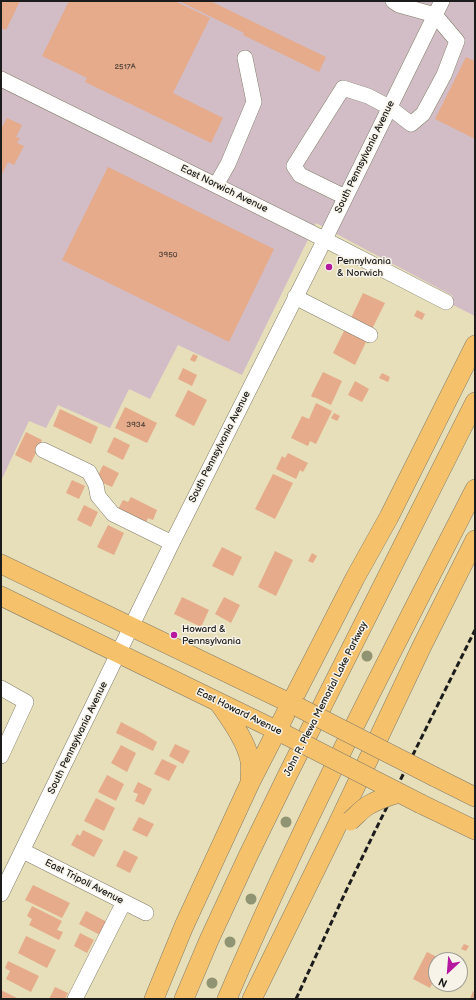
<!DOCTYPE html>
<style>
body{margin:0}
#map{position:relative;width:476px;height:1000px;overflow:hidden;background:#e7dfba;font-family:"Balsamiq Sans",sans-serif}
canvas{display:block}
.frame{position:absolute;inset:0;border:2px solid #1c1c1c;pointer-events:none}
.north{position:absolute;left:428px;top:952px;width:40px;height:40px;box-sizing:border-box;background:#f7f3e8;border:1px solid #9f9d96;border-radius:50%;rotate:206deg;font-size:11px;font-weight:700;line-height:16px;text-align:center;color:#1c1c1c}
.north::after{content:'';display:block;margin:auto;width:14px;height:18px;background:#b5179e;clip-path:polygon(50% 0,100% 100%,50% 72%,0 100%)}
</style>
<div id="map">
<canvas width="476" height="1000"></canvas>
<div class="frame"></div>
<div class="north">N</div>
</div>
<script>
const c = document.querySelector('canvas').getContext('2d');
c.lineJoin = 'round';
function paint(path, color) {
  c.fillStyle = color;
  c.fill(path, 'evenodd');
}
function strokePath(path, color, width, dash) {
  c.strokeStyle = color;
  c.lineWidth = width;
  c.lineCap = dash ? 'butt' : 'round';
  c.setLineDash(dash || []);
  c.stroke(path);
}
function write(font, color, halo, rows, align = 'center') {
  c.font = font + ' "Balsamiq Sans",sans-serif';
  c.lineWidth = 3;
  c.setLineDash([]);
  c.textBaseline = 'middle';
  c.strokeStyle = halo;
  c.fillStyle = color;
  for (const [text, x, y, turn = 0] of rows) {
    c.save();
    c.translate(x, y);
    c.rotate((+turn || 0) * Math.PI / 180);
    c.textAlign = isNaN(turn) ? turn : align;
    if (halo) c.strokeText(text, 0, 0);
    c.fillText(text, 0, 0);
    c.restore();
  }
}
paint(new Path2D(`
 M1,1h474v315l-26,-13 4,-7 -137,-73 -74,152 -64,-30 -28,54 -21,-10 -19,39 -52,-23 -12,23 -17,-7 -28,60z`), '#d2bdc6');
paint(new Path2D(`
 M1,1h19l-14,29 -5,-2z
 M69,1h106l35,17 -37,75 50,25 -12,25 -126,-61 2,-4 -45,-22z
 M179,1h31l116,56 -7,15 -76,-37 1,-2z
 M466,57l9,4v78l-40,-20z
 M7,118l15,7 -6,12 4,1 -3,5 7,3 -10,19 -6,-3 -7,14v-47z
 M108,167l166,82 -45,93 -167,-82z
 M363,293l22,10 -13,26 -21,-11z
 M417,310l8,4 -3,6 -8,-4z
 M345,329l22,11 -12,25 -22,-12z
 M193,354l5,2 -3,6 -5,-2z
 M183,368l14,7 -5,11 -14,-7z
 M323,372l19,9 -11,24 -17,-8v1l-3,-2z
 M382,373l8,4 -2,5 -9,-4z
 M355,381l14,8 -7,13 -14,-7z
 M188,390l19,10 -13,26 -19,-10z
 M316,403l16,8 -16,33 -6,-3 -2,5 -17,-8 11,-22 7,3z
 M125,407l32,16 -10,20 -32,-15z
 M60,409l38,18 -7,17 -38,-18z
 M334,413l6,3 -3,5 -6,-3z
 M26,432l16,8 -11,23 -16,-8z
 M114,437l16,8 -7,15 -16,-8z
 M288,453l20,10 -5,9 -3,-2 -4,9 -20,-10 6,-13 3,2z
 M103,465l16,8 -7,14 -16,-7z
 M273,474l20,9 -18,36 -20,-10z
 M72,480l13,6 -6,13 -13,-6z
 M131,497l26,13 -4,10 -5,-2 -4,9 -28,-14 7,-13 5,2z
 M84,505l14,7 -7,15 -14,-7z
 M108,525l16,8 -10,22 -17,-8z
 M222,547l20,10 -9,19 -21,-10z
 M275,551l18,9 -17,36 -18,-9z
 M312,553l5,3 -4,7 -5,-2z
 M182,597l27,13 -8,17 -27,-13z
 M224,597l16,8 -9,18 -16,-9z
 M121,722l23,12 13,8 -4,9 -37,-18z
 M175,744l15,7 -7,13 -14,-8z
 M121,745l15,8 -9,19 -16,-9z
 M162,759l15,7 -8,15 -15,-7z
 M107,775l17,9 -8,17 -18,-9z
 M138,782l14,7 -8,16 -9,-4 3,-7 -5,-2z
 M96,798l19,10 -11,23 -20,-10z
 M139,817l15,7 -7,13 -15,-7z
 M83,830l20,10 -9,17 -23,-12 6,-11 3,2z
 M124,850l14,7 -8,16 -14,-7z
 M33,885l37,18 -8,15 -37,-18z
 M32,906l30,15 -5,9 6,2 -4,8 -30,-15 3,-6 -5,-3z
 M86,911l21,11 -7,13 -21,-11z
 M80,933l14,7 -7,13 -13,-7z
 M26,936l30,14 -9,18 -29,-15z
 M464,944l5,2 -3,5 -5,-2z
 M427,952l16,8h-7v15l-6,13 -17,-9z
 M8,961l31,15 -8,16 -25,-13 4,-8 -5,-3z
 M55,987l13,6 -3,6h-16z
 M1,990l18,9h-18z
 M473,991l2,1v7h-5z`), '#e5ab8a');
const minor = new Path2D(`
 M1,79l307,152 138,71
 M216,185l12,-21 26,-62 -9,-44
 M345,197l-45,-22 -6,-9 49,-78 25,8 21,11 22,17 12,-10 21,-39 13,-34 -22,-26 -36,-10 -6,-4
 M295,297l75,38
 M43,450l40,19 6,3 7,13 2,11 15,18 59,29
 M1,688l25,14 -25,54
 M23,851l123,62
 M1,894l171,-351 153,-304 117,-238
 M75,999l49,-97`);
const major = new Path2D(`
 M1,564l297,143
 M1,596l285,139
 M219,703c11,16 28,39 31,58 1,7 0,14 0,21
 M435,777l40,20
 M421,804l54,26
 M154,999l30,-73 66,-143 105,-205 34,-61 86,-172
 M184,999l25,-59 39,-84 39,-80 188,-374
 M227,999c74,-174 162,-342 248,-510
 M252,999l81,-165 89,-188 53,-106`);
strokePath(minor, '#827e6b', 16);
strokePath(major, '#827e6b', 20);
strokePath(minor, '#fff', 15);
strokePath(major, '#f5c16b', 19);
strokePath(new Path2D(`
 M296,999l49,-106 29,-60 101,-203`), '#1c1c1c', 3, [6, 3]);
const majorBridge = new Path2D(`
 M298,707l137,70
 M286,735l135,69
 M350,821c6,-5 11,-11 17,-15 10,-6 21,-10 32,-13`);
strokePath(majorBridge, '#827e6b', 20, []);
strokePath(majorBridge, '#f5c16b', 19);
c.fillStyle = '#909472';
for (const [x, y] of [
 [367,656],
 [286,822],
 [251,899],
 [230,942],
 [212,983]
]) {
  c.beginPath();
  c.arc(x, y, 5.5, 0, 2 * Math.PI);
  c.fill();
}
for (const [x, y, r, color] of [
 [329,267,4,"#b5179e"],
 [174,635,4,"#b5179e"]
]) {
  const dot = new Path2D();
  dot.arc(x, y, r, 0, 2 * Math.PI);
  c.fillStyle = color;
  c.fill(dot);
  strokePath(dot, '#f7f3e8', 1.5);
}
write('8px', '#4e4038', null, [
 ["2517A",125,67],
 ["3950",168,255],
 ["3934",136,425]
]);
write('10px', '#1c1c1c', '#f7f3e8', [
 ["South Pennsylvania Avenue",365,157,-64],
 ["East Norwich Avenue",224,189,26],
 ["South Pennsylvania Avenue",220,447,-63],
 ["John R. Plewa Memorial Lake Parkway",326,699,-63],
 ["East Howard Avenue",239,712,26],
 ["South Pennsylvania Avenue",78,738,-64],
 ["East Tripoli Avenue",84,882,27]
]);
write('10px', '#1c1c1c', '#f7f3e8', [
 ["Pennylvania",337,261],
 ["& Norwich",337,273],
 ["Howard &",182,629],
 ["Pennsylvania",182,641]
], 'left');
</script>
